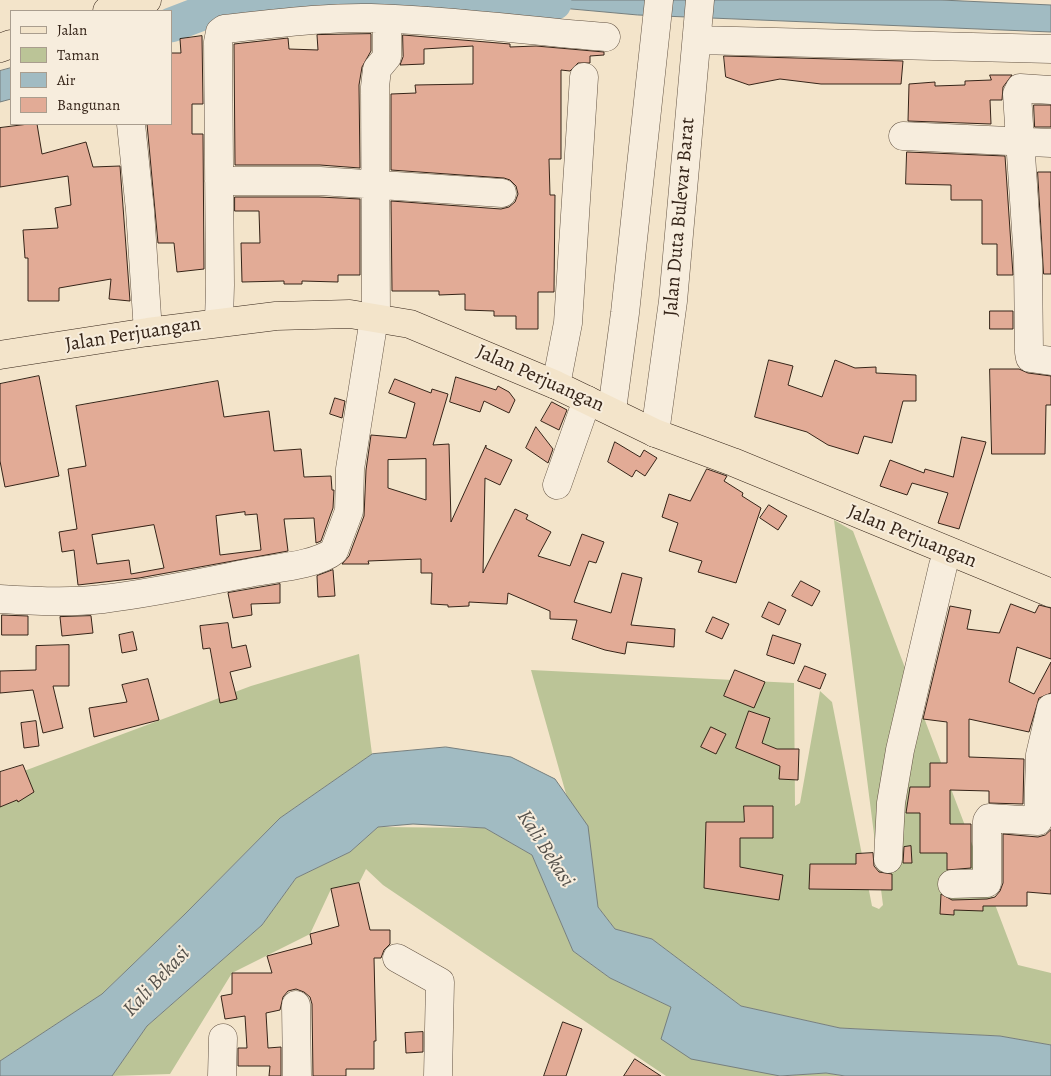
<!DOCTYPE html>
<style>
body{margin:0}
#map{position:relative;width:1051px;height:1076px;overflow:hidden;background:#f3e4ca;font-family:Alegreya,serif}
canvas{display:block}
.legend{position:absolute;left:10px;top:10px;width:162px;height:115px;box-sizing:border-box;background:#f7eddd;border:1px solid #a99d8e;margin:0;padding:6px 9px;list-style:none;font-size:15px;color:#352418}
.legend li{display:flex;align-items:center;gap:10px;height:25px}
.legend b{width:25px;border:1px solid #a99d8e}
</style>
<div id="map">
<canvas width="1051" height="1076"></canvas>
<ul class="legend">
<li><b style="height:6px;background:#f3e4ca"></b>Jalan</li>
<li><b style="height:14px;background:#bbc497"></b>Taman</li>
<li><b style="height:14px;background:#a1bbc2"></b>Air</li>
<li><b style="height:14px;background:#e2ab96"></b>Bangunan</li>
</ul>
</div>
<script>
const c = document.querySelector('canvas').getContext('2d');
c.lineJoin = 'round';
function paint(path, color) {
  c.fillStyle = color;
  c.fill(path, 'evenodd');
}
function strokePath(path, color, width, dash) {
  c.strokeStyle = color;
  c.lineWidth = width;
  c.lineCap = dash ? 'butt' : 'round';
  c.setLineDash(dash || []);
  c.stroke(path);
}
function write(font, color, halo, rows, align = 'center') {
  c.font = font + ' Alegreya,serif';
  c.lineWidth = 4;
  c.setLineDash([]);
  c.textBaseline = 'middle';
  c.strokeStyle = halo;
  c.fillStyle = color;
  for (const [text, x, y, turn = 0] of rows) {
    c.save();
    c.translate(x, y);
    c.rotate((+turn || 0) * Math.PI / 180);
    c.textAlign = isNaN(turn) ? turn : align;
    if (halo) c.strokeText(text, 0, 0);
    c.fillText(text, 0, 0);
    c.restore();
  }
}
paint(new Path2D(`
 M834,520l19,11 165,434 33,8v72l-51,-9 -160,-8 -99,-22 -89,-67 -37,-10 -17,-22 -67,-237 263,13 1,123 5,-3 20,-112 12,11 40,204 7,3 4,-4z
 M359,654l13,100 -92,64 -95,96 -83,80 -102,67v-281l251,-94z
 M378,827l107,1 47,27 41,96 37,27 61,29 109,69 46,-3 18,3h-178l-283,-191 -17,-16 -7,14 -28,6 -21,45 -78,39 -62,101 -58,2 35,-50 115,-101 34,-47 54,-26z`), '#bbc497');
const water = new Path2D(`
 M206,0h64l-49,6 -50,22v-17h-5z
 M473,0h468l110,5v27l-413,-17z
 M11,68v31l-11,3v-31z
 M446,747l65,10 44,22 33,47 10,81 17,22 37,10 89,67 99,22 160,8 51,9v31h-206l-19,-3 -46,3 -89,-17 -30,-20 10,-32 -61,-29 -37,-27 -41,-96 -47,-27 -72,-4 -35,3 -28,25 -54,26 -34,47 -115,101 -35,50h-112v-15l102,-67 83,-80 95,-96 92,-64z`);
paint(water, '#a1bbc2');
strokePath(water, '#767f7e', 1);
strokePath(new Path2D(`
 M171,25l50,-19 333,-3`), '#a1bbc2', 35);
const building = new Path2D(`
 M371,34v17l-9,16 -3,18 1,83 -40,-3h-85l-1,-121 54,-6 1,11 29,1 -1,-15z
 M403,35l107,9v3l26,-1 68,6v3l-14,1v7h-12l-8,8 -9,-1v89h-12l1,36h5l-1,97h-16v37h-22v-13h-22v-5l-29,-1v-16l-26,1v-4h-47l-1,-90 110,8 8,-2 6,-5 3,-8 -2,-8 -6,-6 -6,-2 -113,-8v-76l25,-1 -1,-8 58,-1v-38l-49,3v15l-24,1 3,-8z
 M202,36l1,68h-11v30h11l1,135 -27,3 -3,-29h-16l-11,-119h24v-71h10l-1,-14z
 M724,56l179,5 -2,23h-80l-41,-5 -31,6 -23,-8z
 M990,75h22l-9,12 -1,13h-12l1,24 -83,-3 1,-37 26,-2v4l30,-1v-4l26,-1z
 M1034,105h17v22h-16z
 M29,124h8l5,30 44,-12 7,25 27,-1 10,135 -21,-2 2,-20 -52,9v13h-31v-43h-3l-2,-28 35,-2 -3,-20 16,-3 -3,-29 -68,11v-59z
 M907,152l98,4 8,119h-16v-31h-15v-44h-31v-15l-45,-1z
 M1038,172h13v102h-7z
 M235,197h84l41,2v76h-22v7l-36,-1v3h-18v-3l-42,1 -1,-39h19l-1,-32h-24z
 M990,311h23v18h-23z
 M769,360l24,6 -5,19 34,12 13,-37 20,8 21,-1v6l40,2v26h-13l-11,42 -28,-7 -6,18 -30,-9 -21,-13 -52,-15z
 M990,369h29l9,4 23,3v29h-5l-1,49h-53z
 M39,376l20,100 -54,11 -5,-26v-77z
 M456,377l40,13 2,-4 11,6 6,8 -6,13 -25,-12 -4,11 -30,-10z
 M395,379l36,14 1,-4 16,5 -15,51 16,-1 2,78 35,-77v3l26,12 -12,25 -15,-7 -2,95 32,-64 13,6 -2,4 25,13 -13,24 32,10 12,-32 22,8 -8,21 -7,-2 -15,41 37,11 11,-40 20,5 -11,47 44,4 -1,18 -47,-5 -2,12 -20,-4 -33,-11 5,-19 -27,-1v-8l-42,-18 -1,11 -38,-2v4l-21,1v-2l-17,-1 1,-31h-11v-14l-53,2 1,3h-27l7,-8 15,-40 2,-46 5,-35 35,3 9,-35 -26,-10zM426,459v41l-38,-12v-28z
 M218,381l6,36 45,-6 5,40 27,-2 3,28 27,-1 1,14h2l-1,18 -12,33 -5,2 -2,-25 -30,1 4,32 -149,27 -61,7 -4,-35 -12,2 -3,-20 18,-3 -9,-60 18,-3 -10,-60zM245,512v3l12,-1 4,36 -41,5 -4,-39zM154,525l10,43 -33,6 -2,-14 -32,4 -5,-29z
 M335,398l10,3 -3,17 -12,-4z
 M552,402l15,8 -8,20 -18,-9z
 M536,427l17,22 -5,14 -22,-15z
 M962,437l24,5 -27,87 -21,-6 10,-30 -36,-10 -5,12 -27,-9 10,-26 34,13 1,-4 28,8z
 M615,442l25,15 4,-7 13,8 -12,18 -9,-6 -4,7 -24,-15z
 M707,469l20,7 -3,5 19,12 -1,3 19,12 -25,75 -38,-11 4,-11 -33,-10 9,-28 -16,-6 7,-23 21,7z
 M769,505l18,11 -9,14 -18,-12z
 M333,570l2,26 -17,1 -1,-21z
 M801,581l19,10 -8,15 -20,-10z
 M280,584v19l-29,1 1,11 -19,3 -5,-25z
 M769,602l17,8 -7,15 -17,-8z
 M1011,604l24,9 4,-8 12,3v51l-34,-12 -8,35 25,12 17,-32v31l-12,5 -10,34 -60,-13v38l55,2 -1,45 -34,-1v-12l-39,-1v34h21v44l-24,2v-17h-27v-40h-14l4,-26h20v-24h17v-41l-24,-3 27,-113 21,4 -4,19 32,4z
 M2,615l26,1v19h-26z
 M91,616l2,17 -31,3 -2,-19z
 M713,617l16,7 -7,15 -16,-7z
 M228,623l4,25 14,-3 5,22 -21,5 7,27 -17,4 -10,-55 -7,1 -3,-23z
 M133,632l4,18 -15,3 -3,-18z
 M773,635l28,9 -7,20 -27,-9z
 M69,645v41h-16l10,42 -20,5 -10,-43 -33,3v-22l36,-1v-24z
 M805,666l21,8 -6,15 -22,-8z
 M735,670l30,12 -11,26 -30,-12z
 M148,679l11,41 -65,17 -5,-29 38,-6 -5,-17z
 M749,711l21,7 -8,25 15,6h22l-1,31 -19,-1 1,-13 -44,-18z
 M36,721l3,25 -15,2 -3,-25z
 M711,727l15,7 -10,20 -15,-7z
 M23,765l11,27 -16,10 -1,-2 -17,7v-35z
 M744,806h29v32h-33v29l43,8 -4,25 -75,-12 2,-66h38z
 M1051,830v64l-24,-2v14h-44v5l-29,-1v5l-14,-1 1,-20 11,6 35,-1 8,-2 5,-6 3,-8v-49l35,3 7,-2z
 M911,846l1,17h-9l1,-16z
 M873,853l1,13 5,6 13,2v16l-83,-1 1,-25h46v-10z
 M359,883l11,47h20v14l-6,6 -3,8h-7l2,83h-2v28h-28v7h-33l-1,-72 -2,-7 -6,-5 -8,-3 -8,2 -5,6 -3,13 -14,3 2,35 13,-1v29h-12l1,-10h-32v-18h9l-2,-32 -20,3 -4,-23 11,-2v-21h40l-5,-17 45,-12 -2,-10 29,-8 -8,-37z
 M563,1022l19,7 -16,47h-22z
 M423,1032v20l-17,1 -1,-20z
 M635,1059l26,17h-37z`);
paint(building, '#e2ab96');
strokePath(building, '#352418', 1);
const minor = new Path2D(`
 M697,40l354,9
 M1051,90l-31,-2 -3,6 11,166 1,92 1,6 21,3
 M131,124l9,86 8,122
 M903,136l148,7
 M219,181h101l182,12
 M219,322l1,-37 -2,-243 2,-10 4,-3c49,-5 97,-12 147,-11 79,2 157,13 235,19
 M556,385l12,-62 16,-246
 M612,410l13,-97 34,-313
 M655,433l18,-132 27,-301
 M557,485l30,-85
 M0,599c34,2 69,4 103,0 51,-6 101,-17 151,-27 22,-4 63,-7 80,-21l15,-40 1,-42 23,-144 3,-8 -1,-230 2,-18 10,-12v-38
 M888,859l3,-56 9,-53 43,-184 5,-14
 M952,884l35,-1v-62l2,-3 49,3 2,-66 11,-47
 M397,958l43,24 -2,94
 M296,1005l1,71
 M222,1076l1,-38`);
const major = new Path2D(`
 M107,11l40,-11
 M0,48l11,-4
 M0,355l148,-23 128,-16 74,-2 60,10 146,61 99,48 78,29 318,131`);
strokePath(minor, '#645444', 29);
strokePath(major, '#352418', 29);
strokePath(minor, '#f7eddd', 28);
strokePath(major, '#f3e4ca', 28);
write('20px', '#352418', '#f7eddd', [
 ["Jalan Duta Bulevar Barat",680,217,-85],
 ["Jalan Perjuangan",133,335,-9],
 ["Jalan Perjuangan",540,379,24],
 ["Jalan Perjuangan",912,537,22]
]);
write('italic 21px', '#55514b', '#f7eddd', [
 ["Kali Bekasi",545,849,57],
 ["Kali Bekasi",157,982,-47]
]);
</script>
